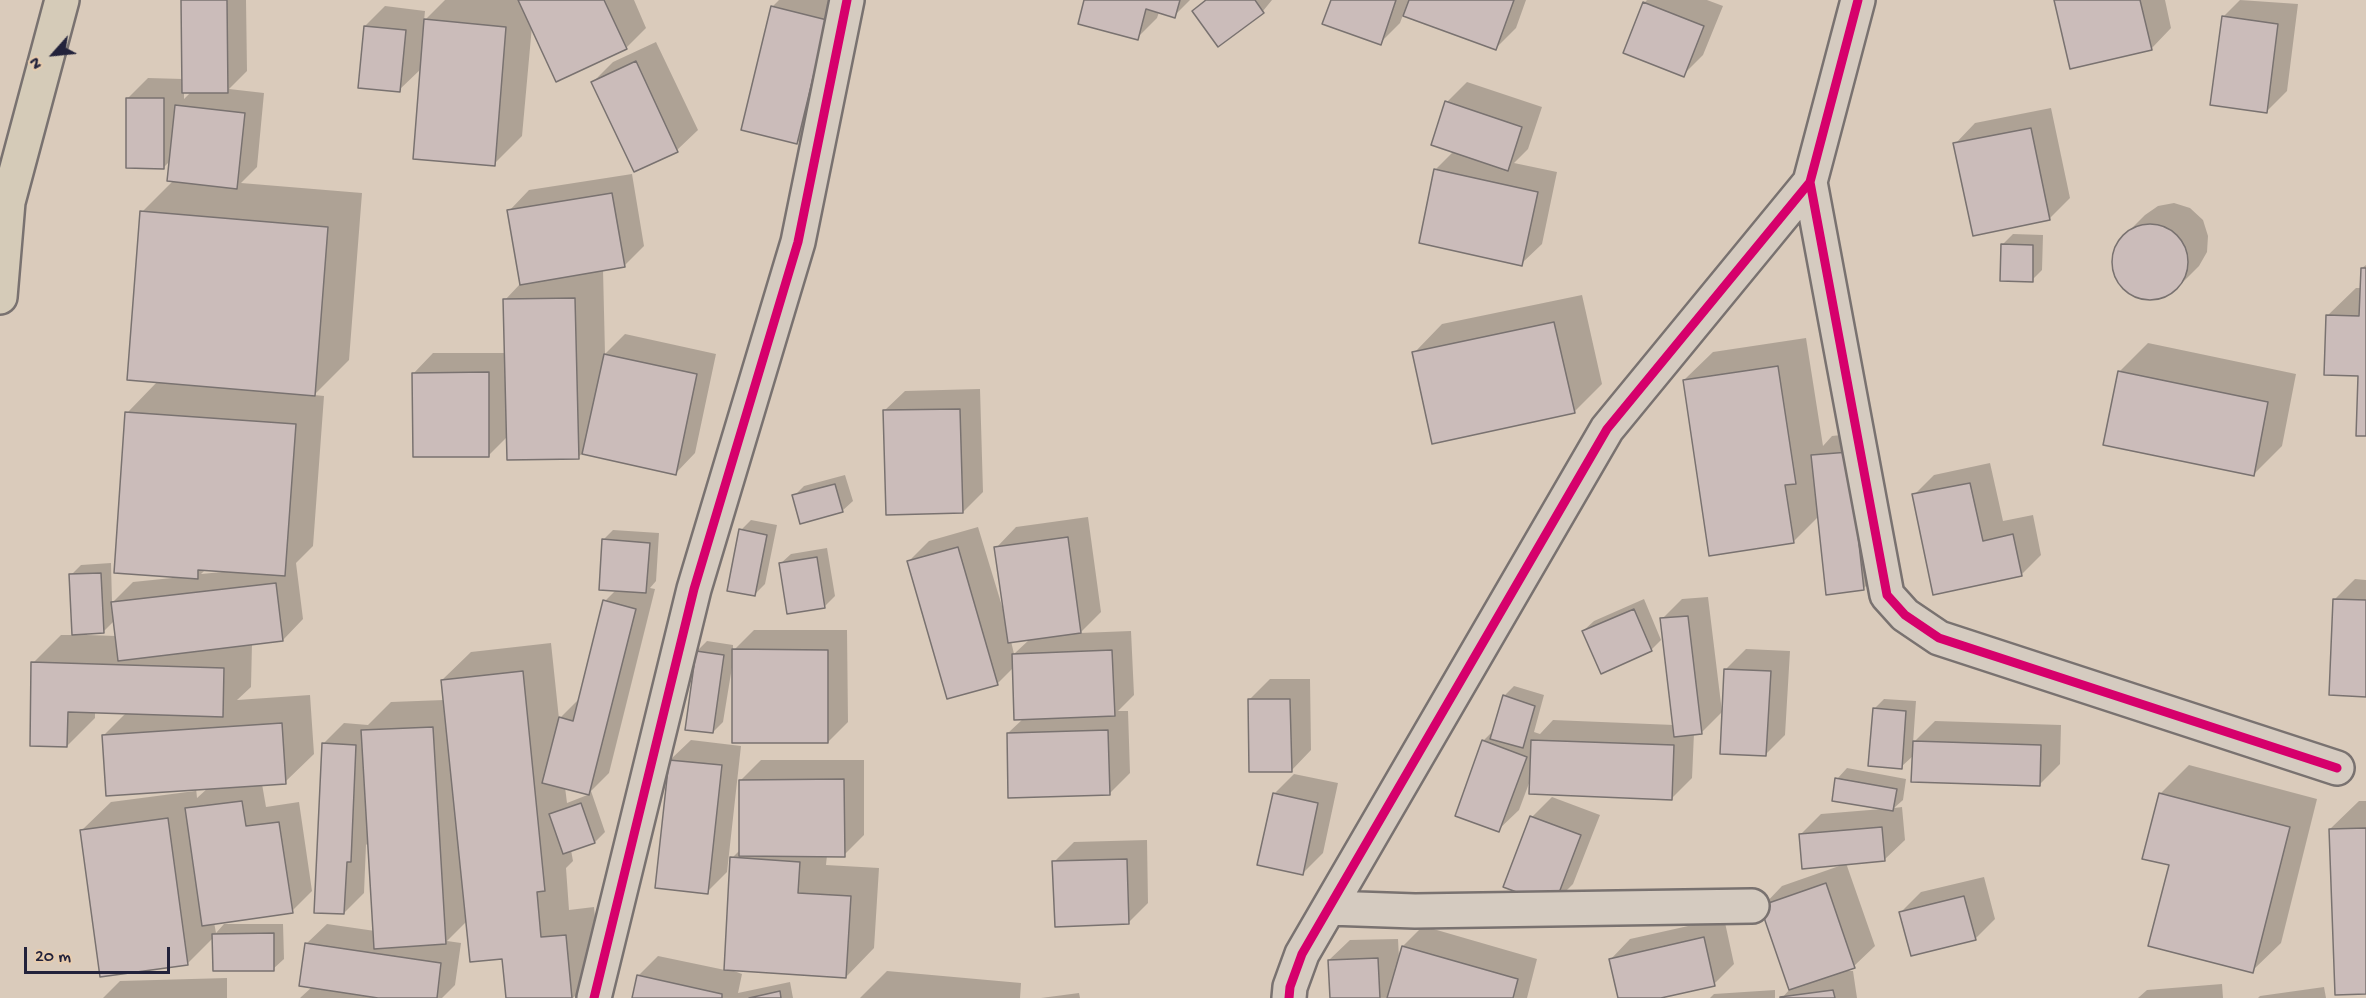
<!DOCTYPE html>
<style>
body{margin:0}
#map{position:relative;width:2366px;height:998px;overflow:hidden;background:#dacbbb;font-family:"Gochi Hand",sans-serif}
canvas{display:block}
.north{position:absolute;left:24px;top:24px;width:60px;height:60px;-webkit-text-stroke:4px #e7ccae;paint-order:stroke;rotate:243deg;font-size:16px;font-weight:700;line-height:24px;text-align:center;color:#22223b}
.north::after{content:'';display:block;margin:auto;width:21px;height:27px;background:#22223b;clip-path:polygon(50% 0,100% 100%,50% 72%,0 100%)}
.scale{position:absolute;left:24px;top:947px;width:146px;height:27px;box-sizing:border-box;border:3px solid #22223b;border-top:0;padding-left:8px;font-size:18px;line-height:21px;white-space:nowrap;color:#22223b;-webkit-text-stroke:4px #e7ccae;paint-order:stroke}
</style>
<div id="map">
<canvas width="2366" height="998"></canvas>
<div class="north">N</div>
<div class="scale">20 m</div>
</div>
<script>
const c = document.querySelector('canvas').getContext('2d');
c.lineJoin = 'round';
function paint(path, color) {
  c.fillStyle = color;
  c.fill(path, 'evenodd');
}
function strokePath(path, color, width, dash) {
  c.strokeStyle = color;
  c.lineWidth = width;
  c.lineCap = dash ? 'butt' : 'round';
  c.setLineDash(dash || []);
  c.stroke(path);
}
paint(new Path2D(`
 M182,0h64l1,71 -18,18 35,4 -7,74 -16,16 121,10 -13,167 -35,35 10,1 -11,150 -17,17 7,56 -20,21 -31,3 -1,44 -14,13 73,-5 4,59 -29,28 -23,2 4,23 33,-5 13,89 -20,20 -78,11 2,11 8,-9h59l1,35 -11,10 -60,-31 -26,26 -105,-134 29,-28 84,-11 -1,-2 -91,-53 24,-24 -32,-1v7l-28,28 -34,-83 28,-28h13l-3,-60 10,-10 30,-2 1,40 21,-21 39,-4 -45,-165 31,-32 -16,-169 32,-32 -3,-20 -7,7 -36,-69 20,-20 35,1zM184,92h7l-7,7zM206,569l16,1v2l-21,2zM115,620l1,16 -29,-1v-2l16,-1zM196,788h12l-11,10z
 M445,0h189l12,28 -20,20 -94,-22 -10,110 -28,28 -72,-96 -23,22 -34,-64 20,-20 40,5 -1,10z
 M779,0h68l-30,122 -20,21 -25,-136z
 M1086,0h104l-16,16 -15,-4 -2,6 -20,20z
 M1272,0l-9,11 -45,34 -24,-34 11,-11z
 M1332,0h194l-10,28 -20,20 -93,-33 -3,8 -20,20z
 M1647,0h60l16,6 -20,49 -20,20 -39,-72z
 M2055,0h110l6,28 -20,21z
 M2240,0l58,4 -11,87 -20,20 -44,-94z
 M656,42l42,88 -21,20 -42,20 -42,-88 20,-20z
 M1467,82l75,25 -14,42 -14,14 43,9 -15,72 -21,20 -86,-94 19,-19 -7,-49z
 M2051,108l19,90 -21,21 -94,-75 20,-21z
 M632,174l12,72 -20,20 -21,3 2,85 20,-20 91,20 -21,99 -20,21 -92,-21 -5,4 -70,-21 -19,19 -76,-81 20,-21h73l-1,-53 16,-17 -12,-72 20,-21z
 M2174,203l16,5 13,12 5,16 -1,16 -8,14 -21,21 -14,9 -17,3 -16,-5 -11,-12 -7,-15 2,-17 9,-14 21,-21 13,-9z
 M2013,234l30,1 -1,35 -10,10 -30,-35z
 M2366,265v170l-6,-60 -33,-59 29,-28h6v-20z
 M1582,295l20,89 -28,28 -160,-59 28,-29z
 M1806,338l17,108 9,-10 37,-4 14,137 -20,20 -44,-73 -26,26 -109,-162 29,-28z
 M2148,343l148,31 -14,72 -29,29 -134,-103z
 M980,389l3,103 -20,20 -79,-101 21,-20z
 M1990,463l13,58 30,-6 8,40 -20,20 -107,-80 20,-20z
 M845,475l8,26 -11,10 -48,-15 10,-10z
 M1088,517l13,95 -21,21 51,-2 3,64 -16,16h10l2,62 -20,20 -102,-60 16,-15 -10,-51 -17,17 -88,-123 20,-20 49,-14 27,89 -9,-68 20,-21zM1030,639l-16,15 -3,-13z
 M751,520l26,5 -12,59 -10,10 -14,-64z
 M613,530l46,3 -3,48 -6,7 5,1 -46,184 -18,18 14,41 -10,10 -24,8 2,11 -7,7 3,42 25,-3 6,64 -27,27h-66l-3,-41 -37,-36 -20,20 14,2 -6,42 -13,13h-142l12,-11 -6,-43 21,-20 48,7 -6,-89 -3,3 -2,48 -20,20 -21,-169 21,-21 24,2 23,-23 53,-2 -2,-20 29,-28 80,-9 8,76 21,-21 25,-97 11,-11 -13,-50zM565,787l25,7 -23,9z
 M827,548l8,48 -11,11 -44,-43 11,-10z
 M2355,579l11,1v115l-31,-96z
 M1708,597l14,115 -21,21h-7l-2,45 -20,20 -141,-20 -12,32 -21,20 -42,-15 28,-75 10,-10 10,-34 10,-10 30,9 -10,37 6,2 13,-14 121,5 -12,-106 20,-20z
 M1644,599l17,41 -10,10 -68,-19 11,-10z
 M754,630h93l1,92 -20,20 -95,-81 -10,61 -10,10 -16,-81 10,-10 26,4v6z
 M1746,649l44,2 -5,84 -20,20 -39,-86z
 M1270,679h40l1,71 -20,21 -41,-72z
 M1884,699l32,2 -3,42 22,-22 126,4 -1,39 -20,20 -126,-29 -13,12 -27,-58z
 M691,740l50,6 -14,126 -20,20 -37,-132z
 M761,760h103v75l-20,20h-17l-1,10 53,3 -5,80 -28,29 -120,-9 16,6 -4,19 52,-11 3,16h-159l4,-22 20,-20 67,14 7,-112 9,-9 -1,-68z
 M2189,765l128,34 -36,144 -29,28 -81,-107 -11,-70z
 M1847,768l59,11 -3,21 -9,8 8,-1 3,33 -21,20 -38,3 29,83 -21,20 -13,5h12l4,27h-75l8,-9 -28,-82 20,-21 63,-22 -45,-29 21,-21 61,-5 -45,-30z
 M1294,774l44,9 -15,70 -21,21 -28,-80z
 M1552,797l48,18 -27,69 -20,20 -21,-87z
 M2359,801h7v191l-36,-163z
 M1147,840l1,63 -20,20 -74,-61 20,-20z
 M1984,877l11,42 -20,20 -74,-27 20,-20z
 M1724,918l10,46 -20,20 -60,14h-35l-9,-38 20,-21z
 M1423,926l114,33 -10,39h-196l-2,-38 21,-20 48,-1 1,19 4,-12z
 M887,971l134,12 -1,15h-160z
 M227,978v20h-124l17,-17z
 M2222,984l1,14h-85l9,-8z
 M2324,987l2,11h-68l2,-2z
 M1775,990v8h-65l4,-4z
 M1079,993l1,5h-39z`), '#0003');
const building = new Path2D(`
 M181,0h46l1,93h-46z
 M518,0h86l23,49 -71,33z
 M1084,0h96l-5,18 -29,-9 -8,31 -60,-16z
 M1206,0h49l9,13 -46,34 -26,-36z
 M1331,0h65l-15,45 -59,-21z
 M1409,0h105l-18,50 -93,-34z
 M2054,0h86l12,50 -82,19z
 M1643,2l61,24 -20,51 -61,-24z
 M771,6l56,14 -30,124 -56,-14z
 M2222,16l56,8 -11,89 -57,-8z
 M424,19l82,8 -11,139 -82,-7z
 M364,26l42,4 -6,62 -42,-4z
 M636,61l42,91 -44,20 -43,-90z
 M126,98h38v71l-38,-1z
 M1445,101l77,26 -14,44 -77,-26z
 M175,105l70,8 -8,76 -70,-8z
 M2031,128l19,92 -77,16 -20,-93z
 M1434,169l104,23 -16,74 -103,-23z
 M612,193l13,74 -105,18 -13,-75z
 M140,211l188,16 -13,169 -188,-16z
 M2112 262a38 38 0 1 1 76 0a38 38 0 1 1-76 0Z
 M2001,244l32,1v37l-33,-1z
 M2361,268h5v168h-10l2,-60 -34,-1 2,-60 33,1z
 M575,298l4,161 -72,1 -4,-161z
 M1554,322l21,91 -143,31 -20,-92z
 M604,354l93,20 -21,101 -94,-21z
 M1778,366l18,118 -11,1 9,58 -85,13 -26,-176z
 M2118,371l150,31 -14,74 -151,-31z
 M489,372v85h-76l-1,-84z
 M960,409l3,104 -77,2 -3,-105z
 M125,412l171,12 -11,152 -87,-6v9l-84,-6z
 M1849,452l15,138 -38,5 -15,-140z
 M1970,483l13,58 30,-7 9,42 -89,19 -21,-101z
 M835,484l8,28 -43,12 -8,-29z
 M739,529l28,6 -12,61 -28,-5z
 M1068,537l13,96 -73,10 -14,-96z
 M602,539l48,4 -4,50 -47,-3z
 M958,547l40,138 -51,14 -40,-138z
 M817,557l8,51 -38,6 -8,-51z
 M101,573l3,60 -32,2 -3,-61z
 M276,583l7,58 -165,20 -7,-59z
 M2333,599l33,1v97l-37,-2z
 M603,600l33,9 -47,186 -47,-12 17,-66 14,4z
 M1634,609l18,42 -51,23 -19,-43z
 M1688,616l14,118 -28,3 -14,-119z
 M732,649l96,1v93h-96z
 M1112,650l3,66 -101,4 -2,-66z
 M696,651l28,4 -11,78 -28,-3z
 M31,662l193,6 -1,49 -155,-5 -1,35 -37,-1z
 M1724,669l47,2 -5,85 -46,-2z
 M523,671l22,220 -8,1 4,45 25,-2 6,63h-66l-4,-39 -32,3 -29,-282z
 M1503,695l32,11 -12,42 -33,-9z
 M1248,699h42l2,73h-43z
 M1873,708l33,3 -4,58 -34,-3z
 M282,723l4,61 -180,12 -4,-61z
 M433,727l13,217 -72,5 -13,-219z
 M1108,730l2,65 -102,3 -1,-65z
 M1482,740l45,17 -28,75 -44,-16z
 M1531,740l143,5 -2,55 -143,-6z
 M1913,741l128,4 -1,41 -129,-4z
 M322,743l34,2 -5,117h-4l-3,52 -30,-1z
 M669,760l53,5 -14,129 -53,-6z
 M1835,778l62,11 -4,22 -61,-10z
 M844,779l1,78 -106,-1v-76z
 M1273,793l45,10 -15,72 -46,-10z
 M2159,793l131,34 -37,146 -105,-27 21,-81 -27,-6z
 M242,801l4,25 33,-4 14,91 -91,13 -17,-118z
 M581,803l14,40 -32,11 -14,-40z
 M1530,816l51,19 -27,71 -51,-19z
 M168,818l20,147 -88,12 -20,-147z
 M1882,827l3,34 -83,8 -3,-35z
 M2366,828v166l-31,1 -6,-166z
 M730,857l70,5 -2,31 53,3 -5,82 -122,-8z
 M1127,859l2,65 -74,3 -3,-66z
 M1826,883l29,85 -66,22 -29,-84z
 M1964,896l12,44 -65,16 -12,-44z
 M274,933v38h-61l-1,-37z
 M1704,937l11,49 -54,12h-43l-9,-39z
 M305,943l136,20 -4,35h-59l-79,-12z
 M1402,946l116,33 -5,19h-126z
 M1378,958l2,40h-50l-2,-38z
 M637,975l85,19v4h-90z
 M1833,990l2,8h-55v-1z
 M780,991l1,7h-32z`);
paint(building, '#cbbcba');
strokePath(building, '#797270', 1.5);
const street = new Path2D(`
 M1810,182l77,413 18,20 34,23 398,130
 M1329,908l86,3 337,-5
 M594,998l100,-409 104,-347 49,-242
 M1289,998l1,-11 12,-33 305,-525 203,-247 48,-182`);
const primary = new Path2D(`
 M0,297l8,-95 54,-202`);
strokePath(street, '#797270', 38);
strokePath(primary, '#797270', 38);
strokePath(street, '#d5cbc0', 33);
strokePath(primary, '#d5cbb8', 33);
strokePath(new Path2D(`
 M1810,182l77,413 18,20 34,23 398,130
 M594,998l100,-409 104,-347 49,-242
 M1289,998l1,-11 12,-33 305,-525 203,-247 48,-182`), '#d6006c', 9);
</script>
